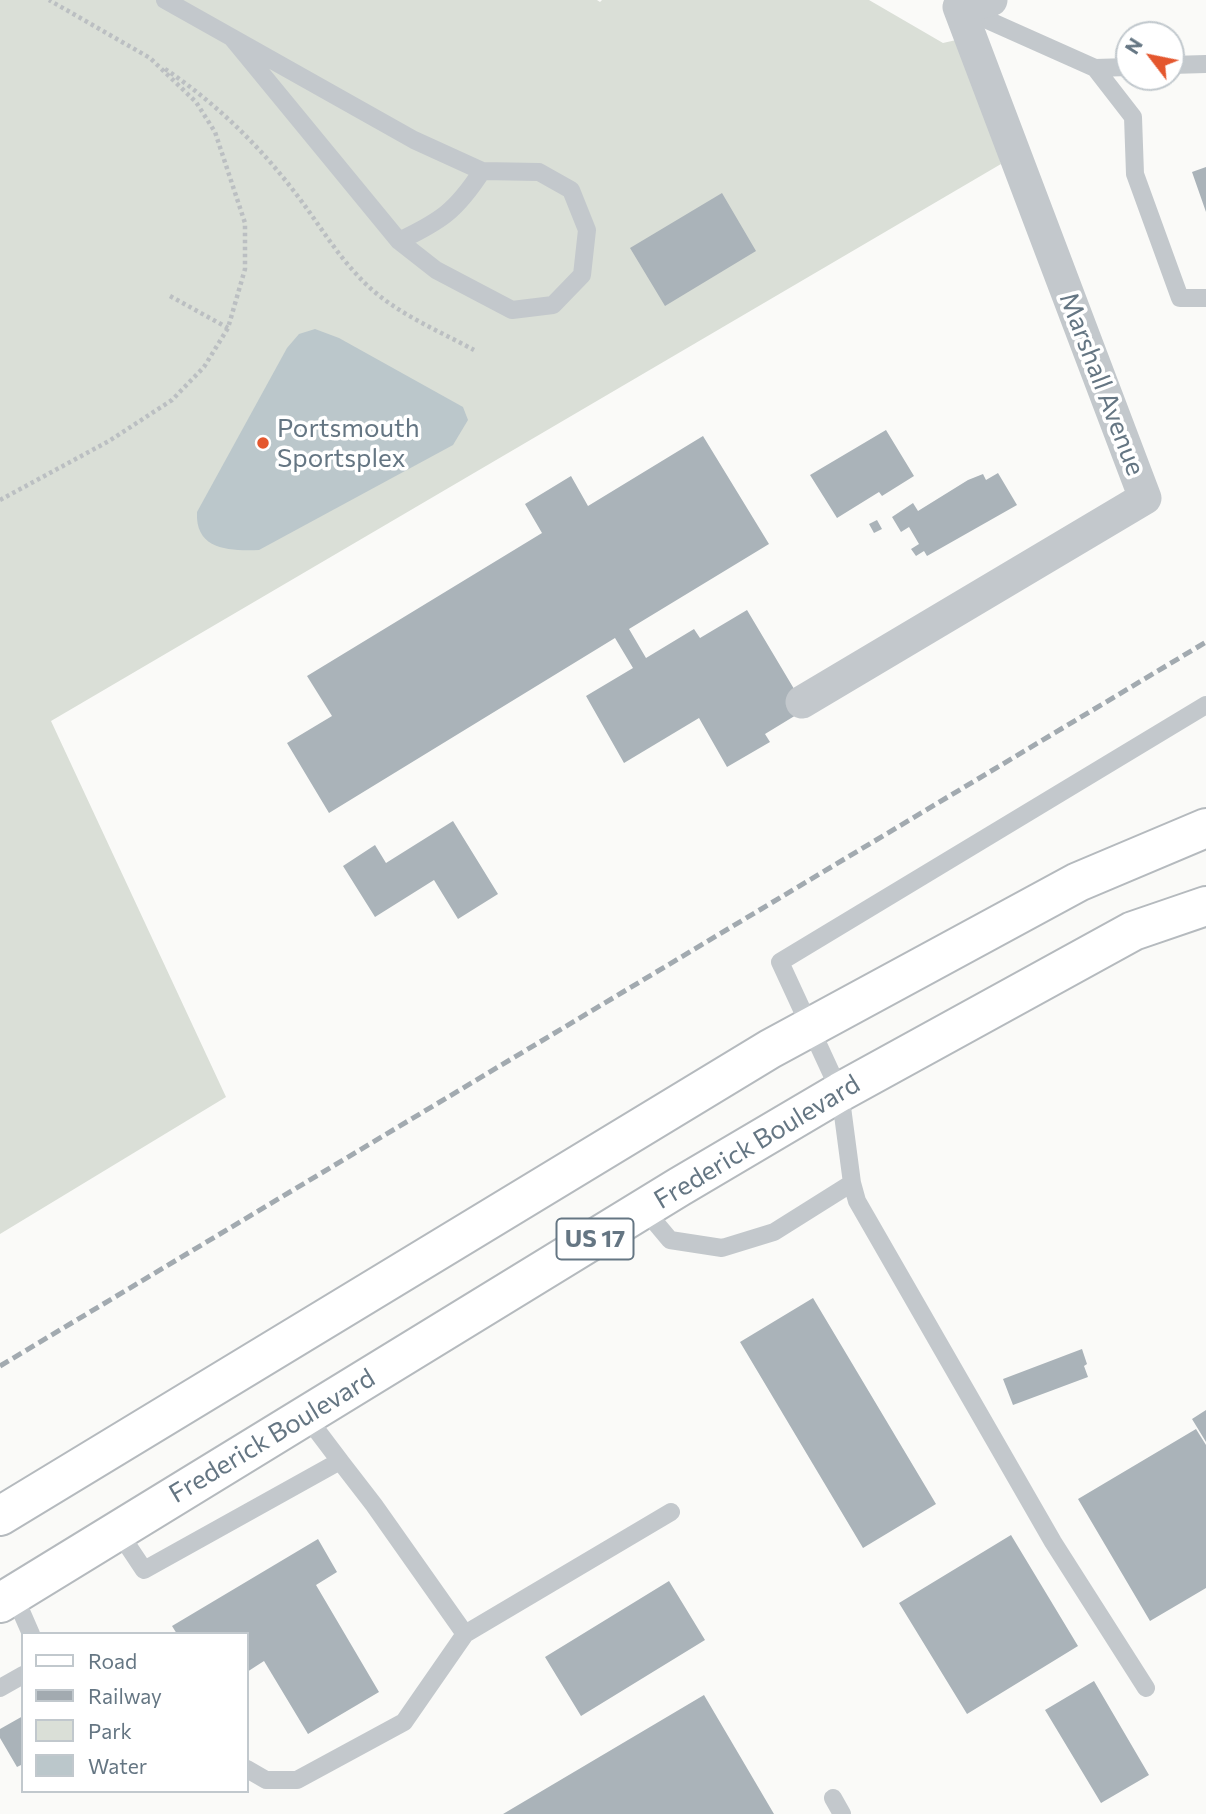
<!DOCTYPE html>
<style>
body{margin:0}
#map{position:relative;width:1206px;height:1814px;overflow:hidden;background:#fafaf8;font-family:Commissioner,sans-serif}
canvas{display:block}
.legend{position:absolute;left:21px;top:1632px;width:228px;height:161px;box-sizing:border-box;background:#fff;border:2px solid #c1c8cd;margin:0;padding:9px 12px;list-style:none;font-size:21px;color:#657683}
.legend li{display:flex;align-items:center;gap:14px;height:35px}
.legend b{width:35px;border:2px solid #c1c8cd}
.north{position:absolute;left:1115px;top:21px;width:70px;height:70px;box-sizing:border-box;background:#fff;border:2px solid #c1c8cd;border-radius:50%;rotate:302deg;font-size:19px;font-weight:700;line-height:28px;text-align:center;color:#657683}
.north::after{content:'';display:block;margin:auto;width:24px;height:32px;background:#e4572e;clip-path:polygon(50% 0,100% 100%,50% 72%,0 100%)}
</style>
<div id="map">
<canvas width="1206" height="1814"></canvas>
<ul class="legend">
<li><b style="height:9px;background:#fff"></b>Road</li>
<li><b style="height:9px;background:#a2aab0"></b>Railway</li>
<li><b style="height:19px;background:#dadfd7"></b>Park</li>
<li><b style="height:19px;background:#bbc7cb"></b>Water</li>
</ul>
<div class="north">N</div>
</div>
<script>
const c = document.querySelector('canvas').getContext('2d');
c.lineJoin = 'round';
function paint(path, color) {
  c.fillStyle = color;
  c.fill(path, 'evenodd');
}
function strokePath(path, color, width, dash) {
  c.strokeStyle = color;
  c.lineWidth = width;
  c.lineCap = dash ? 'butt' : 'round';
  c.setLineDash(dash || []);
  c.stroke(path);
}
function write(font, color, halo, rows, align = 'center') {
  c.font = font + ' Commissioner,sans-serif';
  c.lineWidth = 7;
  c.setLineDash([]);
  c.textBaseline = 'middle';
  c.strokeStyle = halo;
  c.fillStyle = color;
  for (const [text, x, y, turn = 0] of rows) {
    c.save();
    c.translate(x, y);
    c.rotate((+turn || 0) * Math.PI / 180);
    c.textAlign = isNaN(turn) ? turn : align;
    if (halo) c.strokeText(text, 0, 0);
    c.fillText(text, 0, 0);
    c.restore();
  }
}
paint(new Path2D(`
 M0,0h597l3,2 2,-2h267l74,43 22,-5 36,126 -950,557 175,376 -226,137z`), '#dadfd7');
paint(new Path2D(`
 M315,329l24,9 124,69 5,13 -15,25 -194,105c-30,1 -64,0 -62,-38l90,-164 12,-14z`), '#bbc7cb');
paint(new Path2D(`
 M1206,167v45l-14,-40z
 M722,193l34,58 -91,55 -35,-58z
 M886,430l28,46 -32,20 -3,-4 -42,26 -27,-43z
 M703,436l66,108 -140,85 17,29 48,-29 6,9 47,-28 59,99 -41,25 5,8 -43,25 -28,-49 -75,45 -38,-67 47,-28 -18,-30 -286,175 -42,-70 45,-27 -25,-40 235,-143 -17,-29 46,-28 17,30z
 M998,473l19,32 -90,51 -3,-5 -8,5 -5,-7 8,-5 -10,-17 -8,5 -9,-15 21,-14 5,8 50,-31 15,-6 3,6z
 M877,520l5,9 -8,4 -5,-9z
 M453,821l45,73 -40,25 -24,-39 -59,37 -32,-51 32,-21 11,18z
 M813,1298l123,206 -73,44 -123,-206z
 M1082,1349l5,15 -3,2 4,11 -75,28 -10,-26z
 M1206,1410v32l-14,-23z
 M1196,1429l10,16v143l-56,33 -72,-122z
 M1011,1535l67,111 -111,68 -68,-111z
 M318,1539l19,33 -21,13 63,107 -71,42 -44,-73 -17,11v-38h-70l-5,-8z
 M669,1581l36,59 -124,76 -36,-59z
 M1094,1681l55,94 -48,28 -56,-93z
 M704,1695l70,119h-271z
 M23,1716v48l-6,3 -17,-29v-9z`), '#aab3b9');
const primary = new Path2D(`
 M0,1516l770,-467 308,-167 128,-54
 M0,1603l679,-416 161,-95 293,-161 73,-25`);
strokePath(primary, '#b5babe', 42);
strokePath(new Path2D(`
 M165,69c48,32 92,74 128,121 26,33 44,67 76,97 29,27 70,44 105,63
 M170,296l58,32
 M0,500l109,-59 63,-41 32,-33 24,-39 17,-59v-46l-30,-91 -19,-30 -46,-44 -101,-58`), '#bbbfc2', 4.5, [3.5, 3.5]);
strokePath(new Path2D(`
 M165,0l249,140 68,31 57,1 32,18 16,40 -5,45 -29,30 -41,5 -76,-40 -37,-29 -166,-202
 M965,10l130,58 34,-1
 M1171,65l35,-1
 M1095,68l38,49 2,57 45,124h26
 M399,241c42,-20 57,-30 83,-70
 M852,1183l5,18 196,341 93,146
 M644,1209l26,31 52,8 52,-16 78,-49 -12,-91 -60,-130 426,-257
 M340,1461l34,44 91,129 206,-122
 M118,1531l26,39 196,-109 -34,-45
 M14,1595l17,39
 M0,1688l23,-13
 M247,1769l19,11h31l107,-58 61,-88
 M833,1798l9,16`), '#c3c8cc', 18);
strokePath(new Path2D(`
 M959,7l32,-7
 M802,702l343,-204 -186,-491`), '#c3c8cc', 33);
strokePath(primary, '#fff', 38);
strokePath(new Path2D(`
 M0,1366l1206,-724`), '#a2aab0', 5, [10, 5]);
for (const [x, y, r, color] of [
 [263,443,7,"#e4572e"]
]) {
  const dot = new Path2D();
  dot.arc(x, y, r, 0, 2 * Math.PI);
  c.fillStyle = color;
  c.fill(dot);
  strokePath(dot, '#fff', 2.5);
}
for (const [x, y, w] of [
 [595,1239,77]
]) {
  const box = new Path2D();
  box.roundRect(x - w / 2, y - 20.5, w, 41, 5);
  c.fillStyle = '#fff';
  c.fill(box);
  strokePath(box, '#657683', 2);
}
write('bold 24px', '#657683', null, [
 ["US 17",595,1239]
]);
write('26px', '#657683', '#fff', [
 ["Marshall Avenue",1102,384,69],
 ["Frederick Boulevard",757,1142,-31],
 ["Frederick Boulevard",272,1436,-31]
]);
write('26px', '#657683', '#fff', [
 ["Portsmouth",277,428],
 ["Sportsplex",277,458]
], 'left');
</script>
